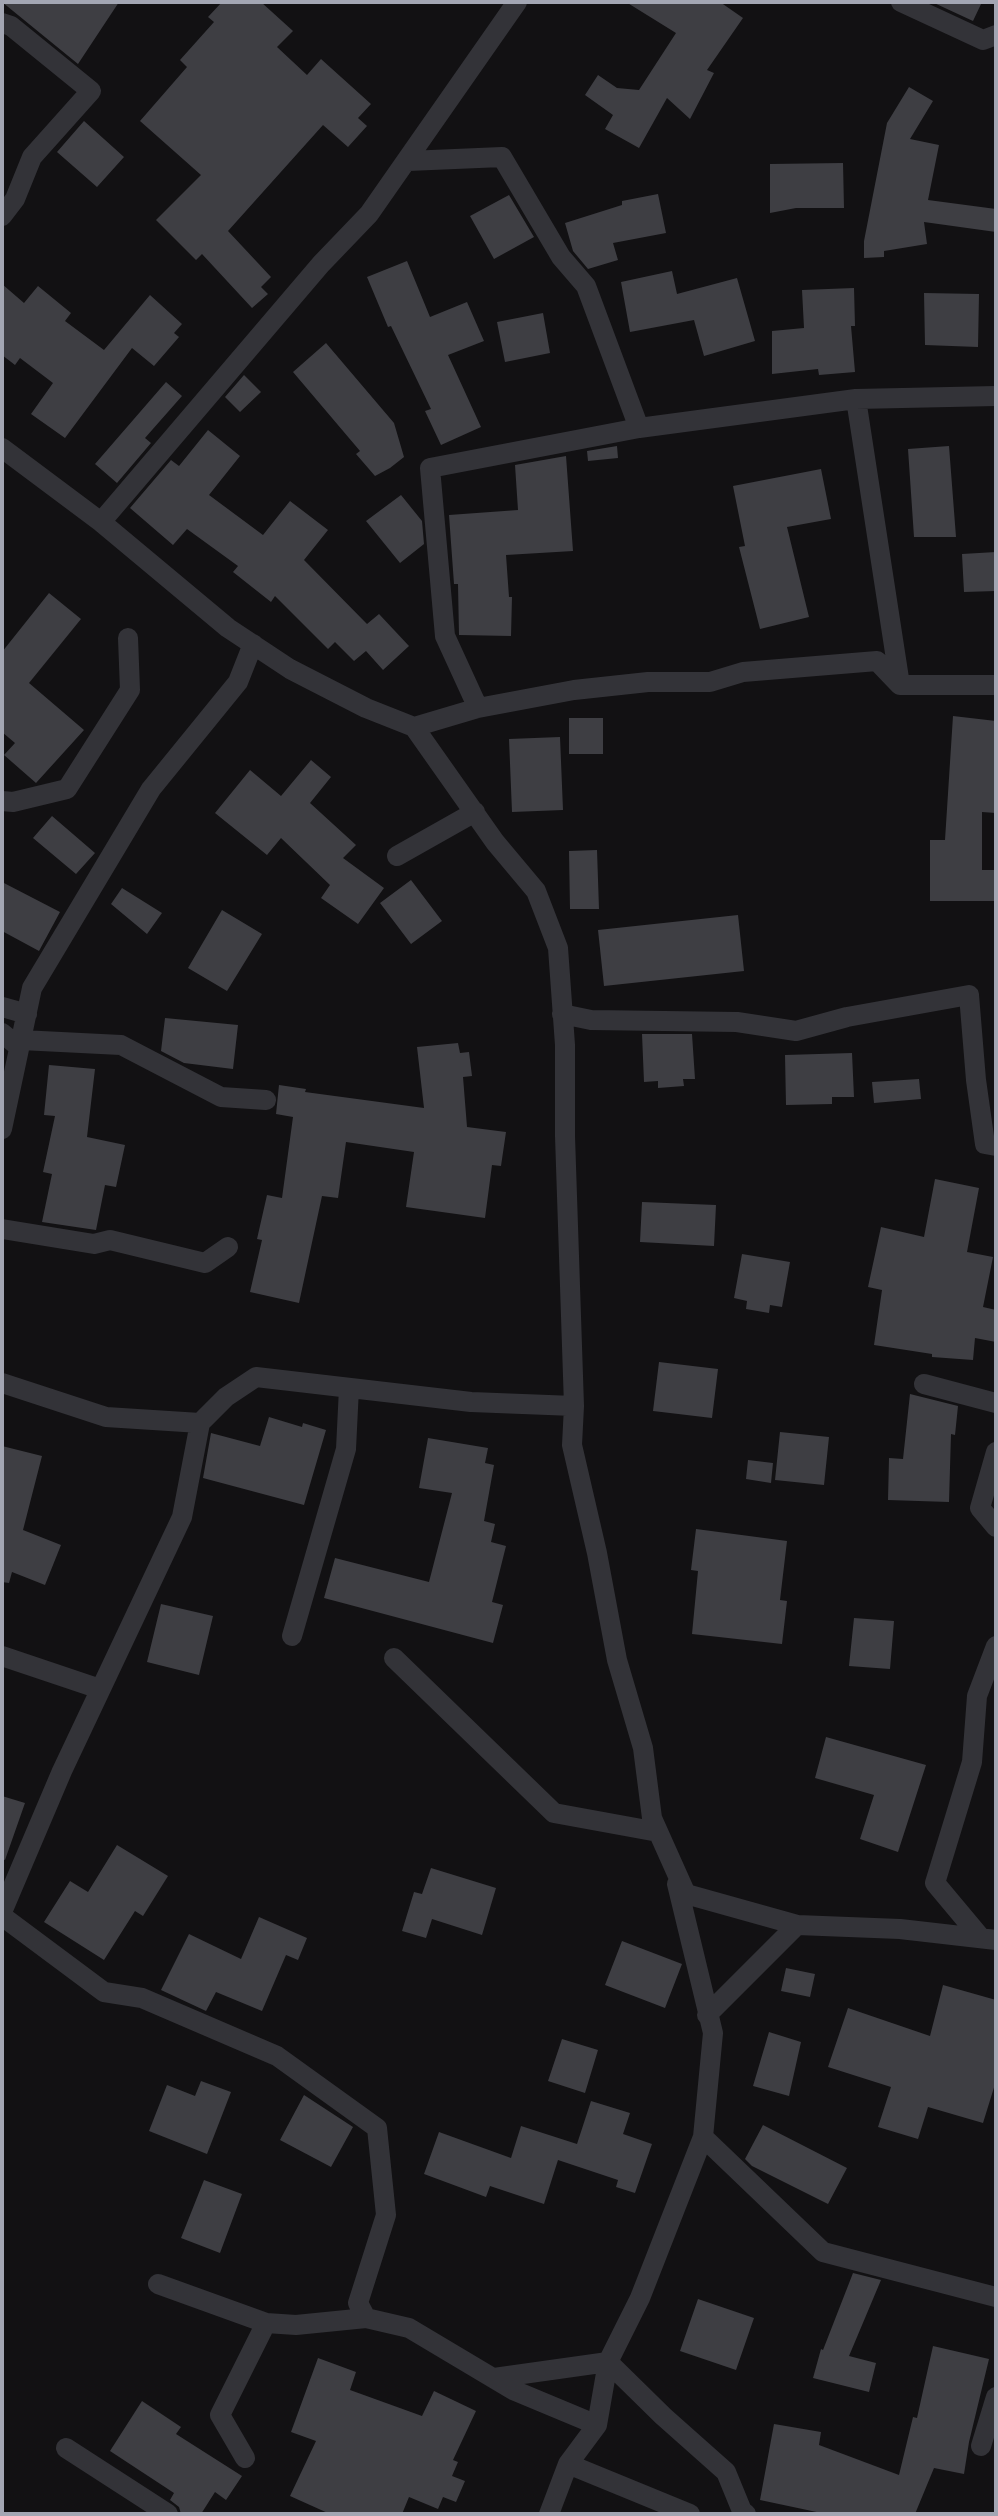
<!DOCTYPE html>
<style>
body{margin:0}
#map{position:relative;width:998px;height:2516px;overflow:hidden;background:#121113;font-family:Cabin,sans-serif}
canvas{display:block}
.frame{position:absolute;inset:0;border:4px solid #a3a6b3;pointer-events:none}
</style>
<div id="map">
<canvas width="998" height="2516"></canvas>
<div class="frame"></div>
</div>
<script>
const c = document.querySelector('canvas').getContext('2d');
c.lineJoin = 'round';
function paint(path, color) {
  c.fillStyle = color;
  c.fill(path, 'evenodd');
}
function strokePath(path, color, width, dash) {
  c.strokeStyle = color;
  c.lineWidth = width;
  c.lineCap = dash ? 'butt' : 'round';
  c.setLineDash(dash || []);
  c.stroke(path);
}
paint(new Path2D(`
 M2,2h117l-41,62z
 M222,2h39l32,29 -16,16 30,28 14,-16 50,45 -13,14 9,8 -19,21 -25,-22 -95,106 43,46 -10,10 7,7 -16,14 -50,-54 -6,6 -40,-40 45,-45 -61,-54 47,-54 -7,-7 34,-38 -6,-5z
 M626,2h94l23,16 -36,52 7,3 -24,46 -23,-21 -28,50 -34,-19 8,-14 -28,-20 13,-20 19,13 22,2 37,-57z
 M932,2h50l-9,19z
 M909,87l24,14 -23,38 29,6 -11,55 68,9v23l-72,-10 3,22 -43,7v6l-20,1v-17l23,-118z
 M84,121l40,36 -27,30 -40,-35z
 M843,163l1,45h-48l-26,5v-49z
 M658,194l8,39 -53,10 5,17 -30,9 -15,-18 -8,-28 57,-18v-4z
 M509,195l25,42 -40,22 -24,-43z
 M407,261l23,56 37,-15 17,39 -36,14 33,72 -40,18 -16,-34 6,-2 -40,-83 -3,1 -21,-50z
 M672,271l5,23 60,-16 18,63 -51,15 -10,-36 -64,12 -9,-50z
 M2,284l22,19 14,-17 33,27 -6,8 39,29 46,-55 32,29 -8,9 5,4 -25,29 -22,-18 -67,90 -34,-24 22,-31 -33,-25 -5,7 -13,-10z
 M854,288l1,38h-4l4,46 -36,3 -1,-6 -46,5v-43l32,-3 -2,-38z
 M924,293l55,1 -1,53 -53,-2z
 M543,313l7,40 -45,9 -8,-40z
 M326,343l68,80 10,34 -14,11 -15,8 -19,-22 4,-3 -67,-79z
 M244,375l17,17 -21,20 -15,-15z
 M166,382l16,14 -37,42 6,5 -34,40 -22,-19z
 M208,430l32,26 -31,39 54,40 27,-34 38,29 -24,30 63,64 12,-10 30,32 -26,24 -17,-19 -12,10 -19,-19 -7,7 -53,-53 -4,6 -38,-30 5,-6 -51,-37 -14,16 -43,-37 41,-48 8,6z
 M617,446l1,12 -30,3 -1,-10z
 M949,446l7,91h-42l-6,-88z
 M566,456l7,95 -67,4 3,42h3l-1,39 -52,-1 -1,-51h-4l-5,-69 69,-5 -3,-45z
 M821,469l10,50 -44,8 22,90 -49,12 -21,-82 6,-1 -12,-60z
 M401,495l21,26 2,23 -24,19 -34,-42z
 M996,552v39l-32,1 -2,-38z
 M49,593l32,26 -52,64 55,47 -48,53 -32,-28 11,-12 -13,-11v-80z
 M953,716l43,5v92l-14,-1v58h14v31h-66v-61h15z
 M569,718h34v36h-34z
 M560,737l3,73 -51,2 -3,-73z
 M311,760l20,17 -21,26 46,42 -13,13 41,30 -26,36 -37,-26 9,-13 -49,-47 -14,17 -52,-42 35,-43 31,26z
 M52,816l43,37 -19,21 -43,-36z
 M597,850l2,59h-29l-1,-58z
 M411,880l31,41 -31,23 -31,-41z
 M2,882l58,30 -21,39 -37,-20z
 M122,888l40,25 -15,21 -36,-30z
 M222,910l40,24 -35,57 -39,-23z
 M738,915l6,56 -140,15 -6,-56z
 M165,1018l73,7 -5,44 -49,-6 -23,-12z
 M642,1034h50l3,45h-12l1,7 -26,2v-7l-14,1z
 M458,1043l2,10 9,-1 3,24 -9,1 4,50 39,5 -5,34 -9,-1 -7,53 -79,-11 8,-55 -68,-10 -8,56 -16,-2 -23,107 -49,-11 12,-52 -5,-1 10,-44 15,3 11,-81 -17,-3 3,-29 27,4 -1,3 119,16 -7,-61z
 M852,1053l2,44h-22v7l-46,1 -1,-50z
 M49,1065l46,4 -8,68 38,8 -9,42 -11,-2 -9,45 -54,-8 10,-48 -9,-2 12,-56 -11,-1z
 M919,1079l2,20 -47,4 -2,-21z
 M935,1179l44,9 -12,64 26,5 -10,50 13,3v32l-21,-4 -2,22 -41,-3v-3l-58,-9 8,-55 -14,-3 13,-60 43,10z
 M642,1202l74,3 -2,41 -74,-4z
 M742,1254l48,8 -8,45 -12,-2 -1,8 -23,-4 1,-8 -13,-3z
 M659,1362l59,7 -6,49 -59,-7z
 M910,1394l48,12 -3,29 -4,-1 -2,68 -61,-2 1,-42 14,1z
 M269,1417l33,10 1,-4 23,7 -22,75 -101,-27 8,-45 49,13z
 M780,1432l49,5 -5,48 -49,-5z
 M428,1438l60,10 -3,15 9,2 -10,56 11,3 -4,18 15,4 -14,56 11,3 -10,38 -169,-45 11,-40 94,24 23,-89 -33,-5z
 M2,1446l40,10 -19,74 38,15 -16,40 -33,-13 -3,11 -7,-1z
 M748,1460l25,3 -2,20 -25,-4z
 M696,1529l91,12 -7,59 7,1 -5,43 -90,-10 6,-63 -7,-1z
 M161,1604l52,12 -14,59 -52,-13z
 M854,1618l40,3 -4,48 -41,-3z
 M826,1737l100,28 -28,87 -38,-13 14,-44 -59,-17z
 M2,1796l23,7 -20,57 -3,-1z
 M117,1845l51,31 -25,40 -8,-5 -31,49 -60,-38 26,-41 18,11z
 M431,1868l65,20 -14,47 -50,-16 -6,19 -24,-7 12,-39 8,2z
 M259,1917l48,21 -9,22 -12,-5 -24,56 -46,-19 -10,19 -45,-21 28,-56 52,25z
 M622,1941l60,23 -17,44 -60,-23z
 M786,1968l29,6 -5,23 -29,-6z
 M943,1985l53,15v81l-13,42 -55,-16 -10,32 -40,-12 13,-40 -63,-20 20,-59 82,28z
 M769,2032l32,10 -12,54 -36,-10z
 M562,2039l36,11 -13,43 -37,-12z
 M201,2081l30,11 -24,62 -58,-23 18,-46 28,11z
 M304,2095l49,32 -22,40 -51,-27z
 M591,2101l39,12 -7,21 29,10 -17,49 -19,-6 2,-7 -60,-20 -14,44 -54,-18 -4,11 -62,-23 15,-42 72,26 10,-32 56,18z
 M763,2125l84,43 -19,36 -76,-38 -7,-7z
 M204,2180l38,14 -22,59 -39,-15z
 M853,2273l28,7 -32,76 27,7 -7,29 -56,-14 8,-29 2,1z
 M698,2299l56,19 -18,52 -56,-19z
 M933,2346l56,13 -20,83 -5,32 -30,-6 -19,46h-89l-66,-14 14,-76 47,8 -2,13 80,30 14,-58 4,1z
 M318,2358l38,14 -6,18 72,26 12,-25 42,20 -23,49 5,2 -6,14 13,5 -9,21 -13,-5 -5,12 -29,-12 -7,17h-72l-40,-18 26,-55 -25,-9z
 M142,2401l39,26 -5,7 66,42 -16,24 -11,-8 -14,22h-20l-2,-7 -9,-7 4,-7 -64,-42z`), '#3e3e43');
strokePath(new Path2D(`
 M901,2l82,38 13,-5
 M2,23l9,3 80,65 -59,66 -17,42 -13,17
 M408,161l94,-4 59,100 25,29 53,142
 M856,399l140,-3
 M2,448l99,74 127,106 62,41 76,39 48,19 81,115 41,49 22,57 7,97v91l9,270 -2,39 25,108 20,107 26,88 9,70 34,76 111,31 103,4 96,11
 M101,522l220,-258 48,-50 148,-212
 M478,708l-33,-72 -15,-168 209,-40 217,-29 44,286
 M414,727l64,-19 96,-18 74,-8h62l33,-10 134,-11 23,24h96
 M2,801l11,1 54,-13 63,-99 -2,-52
 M397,856l78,-44
 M2,1007l25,7
 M562,1014l29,6 146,2 59,9 51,-14 122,-22 7,85 9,64 11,2
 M2,1033l17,14
 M21,1040l100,5 100,52 45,3
 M2,1129l30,-141 119,-199 87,-107 15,-38
 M2,1229l92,15 16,-4 95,23 23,-16
 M2,1383l104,34 94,6 26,-26 30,-20 215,25 103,4
 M924,1384l72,19
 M996,1452l-16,56 16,19
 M292,1636l54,-187 3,-61
 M2,1656l98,33
 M394,1658l160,155 104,19
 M2,1912l60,-141 120,-254 18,-94
 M2,1916l102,76 38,6 135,58 100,72 9,87 -28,88 8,15
 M981,1938l-46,-55 37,-121 5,-66 19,-50
 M707,2015l90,-90
 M703,2137l120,115 173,45
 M158,2284l108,39 30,2 70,-7 43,10 104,62 84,35
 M494,2378l114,-16 55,54 63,56 16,39 4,3
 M981,2446l15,-49
 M66,2448l102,66
 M245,2458l-25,-43 46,-92
 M568,2464l122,50
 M549,2514l19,-50 29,-39 11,-63 32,-64 63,-161 10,-104 -36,-149`), '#333338', 20);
</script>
